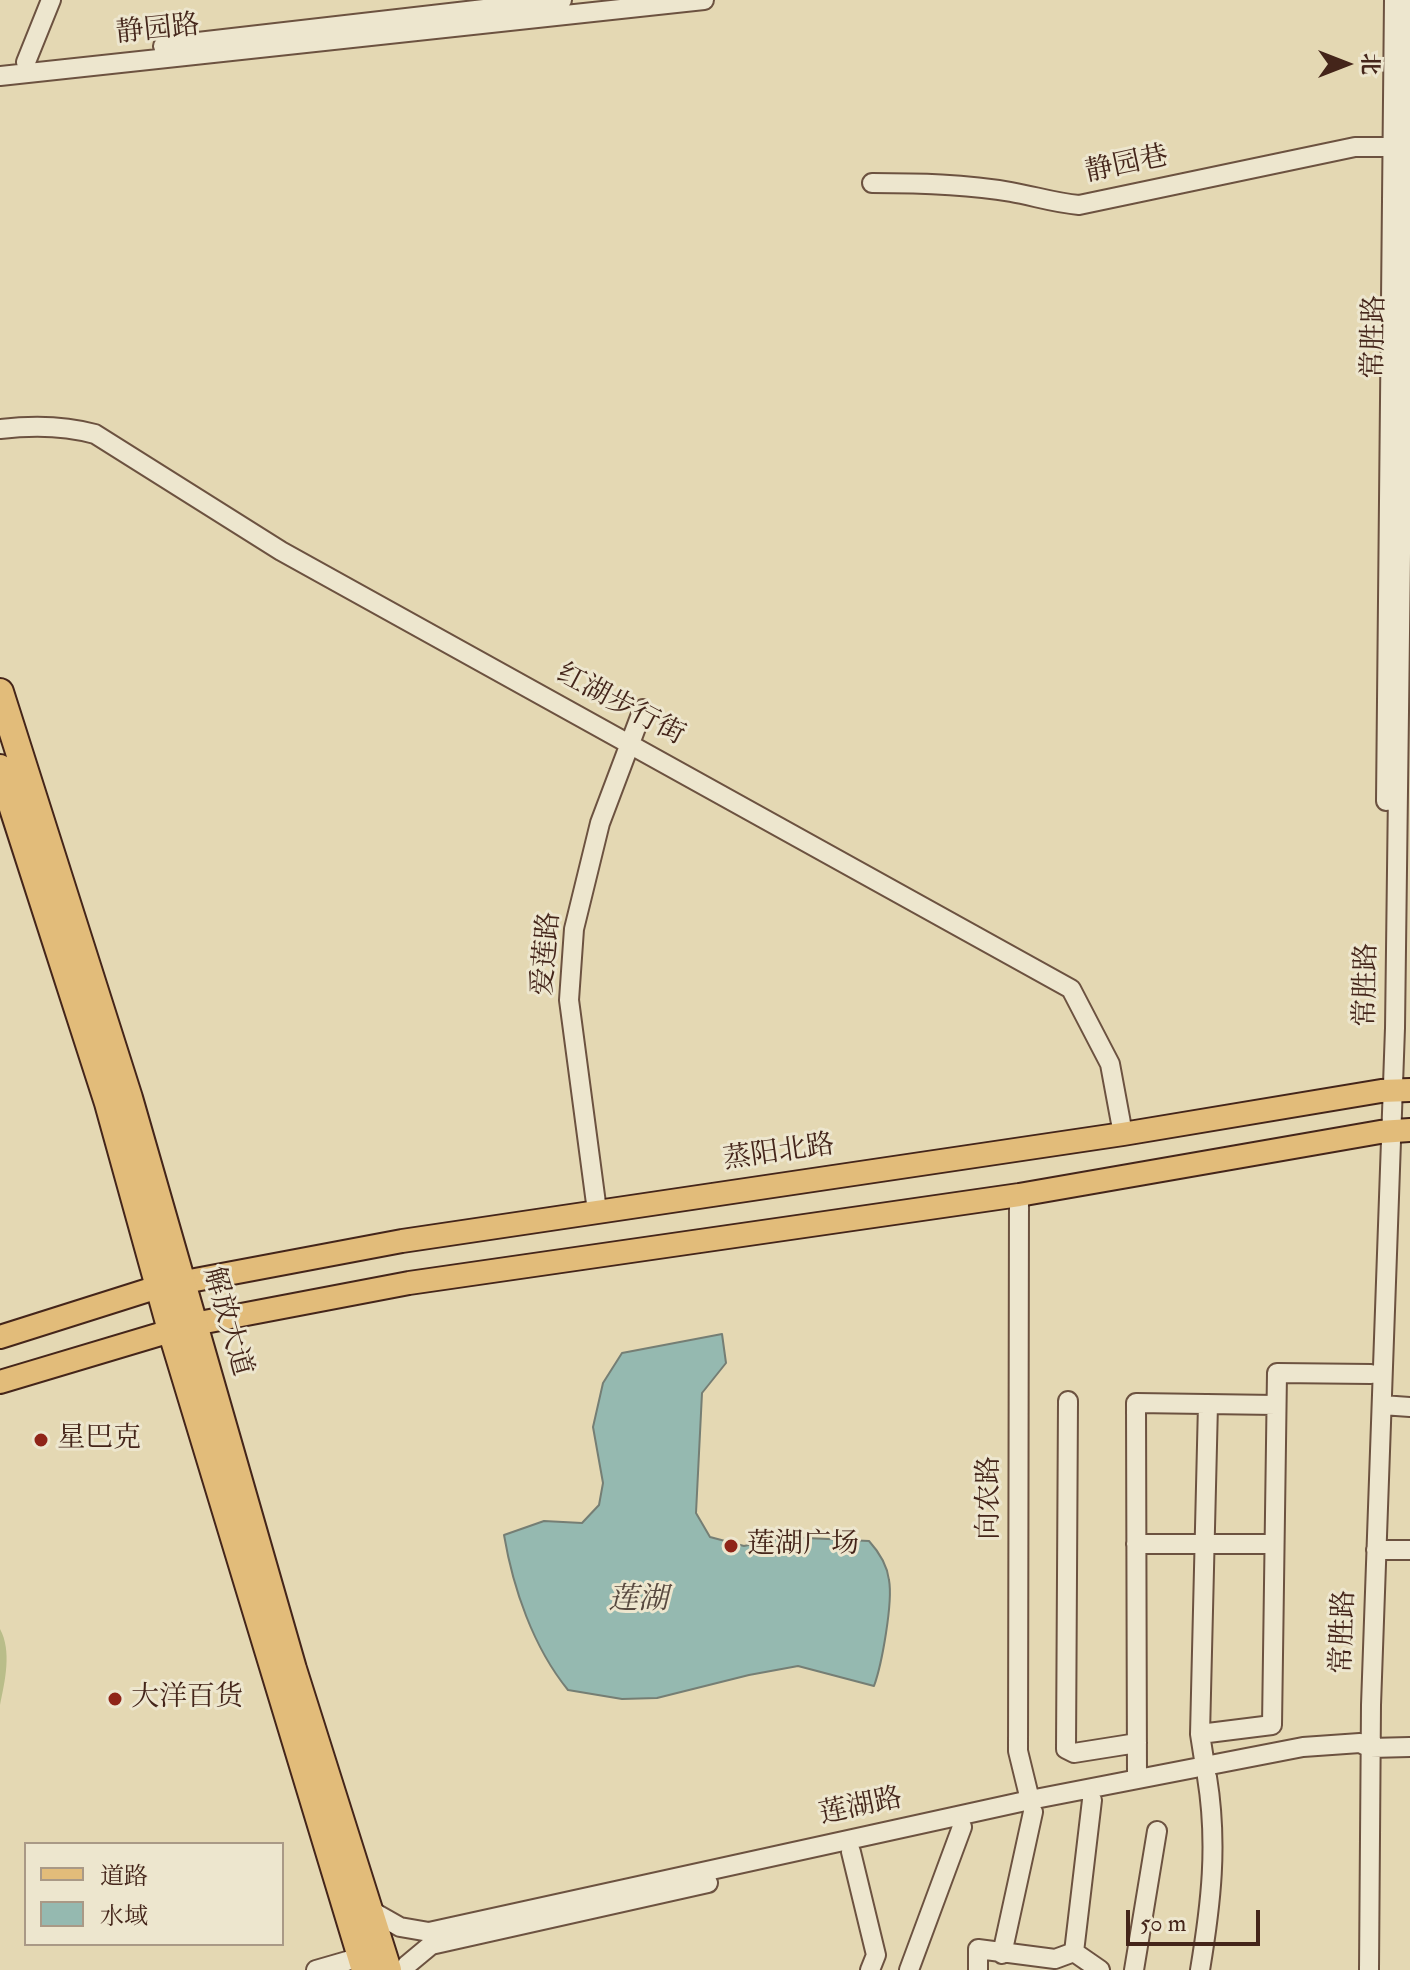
<!DOCTYPE html>
<meta charset="utf-8">
<style>
body{margin:0}
#map{position:relative;width:1410px;height:1970px;overflow:hidden;background:#e4d8b3;font-family:"IM FELL Double Pica","Noto Serif SC",serif}
canvas{display:block}
.legend{position:absolute;left:24px;top:1842px;width:260px;height:104px;box-sizing:border-box;background:#ede6ce;border:2px solid #a99986;margin:0;padding:10px 14px;list-style:none;font-size:24px;color:#44251a}
.legend li{display:flex;align-items:center;gap:16px;height:40px}
.legend b{width:40px;border:2px solid #a99986}
.north{position:absolute;left:1306px;top:24px;width:80px;height:80px;-webkit-text-stroke:6px #ede6ce;paint-order:stroke;rotate:90deg;font-size:22px;font-weight:700;line-height:32px;text-align:center;color:#44251a}
.north::after{content:'';display:block;margin:auto;width:28px;height:36px;background:#44251a;clip-path:polygon(50% 0,100% 100%,50% 72%,0 100%)}
.scale{position:absolute;left:1126px;top:1910px;width:134px;height:36px;box-sizing:border-box;border:4px solid #44251a;border-top:0;padding-left:10px;font-size:24px;line-height:28px;white-space:nowrap;color:#44251a;-webkit-text-stroke:6px #ede6ce;paint-order:stroke}
</style>
<div id="map">
<canvas width="1410" height="1970"></canvas>
<ul class="legend">
<li><b style="height:10px;background:#e2bc7a"></b>道路</li>
<li><b style="height:22px;background:#95b9b0"></b>水域</li>
</ul>
<div class="north">北</div>
<div class="scale">50 m</div>
</div>
<script>
const c = document.querySelector('canvas').getContext('2d');
c.lineJoin = 'round';
function paint(path, color) {
  c.fillStyle = color;
  c.fill(path, 'evenodd');
}
function strokePath(path, color, width, dash) {
  c.strokeStyle = color;
  c.lineWidth = width;
  c.lineCap = dash ? 'butt' : 'round';
  c.setLineDash(dash || []);
  c.stroke(path);
}
function write(font, color, halo, rows, align = 'center') {
  c.font = font + ' "IM FELL Double Pica","Noto Serif SC",serif';
  c.lineWidth = 6;
  c.setLineDash([]);
  c.textBaseline = 'middle';
  c.strokeStyle = halo;
  c.fillStyle = color;
  for (const [text, x, y, turn = 0] of rows) {
    c.save();
    c.translate(x, y);
    c.rotate((+turn || 0) * Math.PI / 180);
    c.textAlign = isNaN(turn) ? turn : align;
    if (halo) c.strokeText(text, 0, 0);
    c.fillText(text, 0, 0);
    c.restore();
  }
}
paint(new Path2D(`
 M0,1629c12,22 5,52 0,76z`), '#b9bd89');
const water = new Path2D(`
 M722,1334l4,29 -24,30 -6,120 14,24 34,9 42,-9 83,4c10,11 18,23 20,39 4,22 -7,84 -15,106l-76,-20 -49,9 -92,23 -35,1 -54,-9c-35,-43 -55,-102 -64,-155l40,-14 38,2 17,-18 4,-22 -10,-56 10,-44 19,-30z`);
paint(water, '#95b9b0');
strokePath(water, '#757e74', 2);
const minor = new Path2D(`
 M163,46l399,-46
 M26,62l25,-62
 M0,76l704,-76
 M872,183c46,0 93,1 139,9 23,4 44,11 68,13l276,-58h38
 M0,429c33,-4 63,-4 95,5l186,117 790,438 39,75 13,70
 M1386,801l8,-801
 M1019,1195l-1,556 12,49
 M597,1211l-28,-211 5,-71 26,-106 43,-114
 M1068,1401l-2,348 8,4 63,-10
 M1382,1405l28,2
 M1136,1544h138
 M1376,1550h34
 M1200,1734l72,-9 5,-352 94,1
 M1205,1766l-5,-32 8,-330
 M1137,1779l-1,-376 140,2
 M851,1852l25,103 -6,15
 M370,1910l30,17 29,5 601,-132 273,-53 57,-4 10,5 40,-1
 M1074,1952l18,-152
 M1002,1954l31,-142
 M316,1970l45,-13
 M405,1970l2,-5 24,-20 277,-62
 M909,1970l53,-143
 M978,1970v-21l77,10 19,-7 26,18
 M1134,1970l23,-139
 M1200,1970c11,-66 18,-126 7,-193
 M1369,1970l2,-265 24,-677 13,-1028`);
const major = new Path2D(`
 M0,1337l158,-50 244,-46 721,-107 258,-43 29,-1
 M0,1382l194,-58 215,-41 610,-88 361,-63 30,-2`);
const highway = new Path2D(`
 M0,692l129,406 164,571 95,301
 M0,768l108,335 63,227 194,640`);
strokePath(minor, '#6c5240', 22);
strokePath(major, '#44251a', 26);
strokePath(highway, '#44251a', 30);
strokePath(minor, '#ede6ce', 18);
strokePath(major, '#e2bc7a', 22);
strokePath(highway, '#e2bc7a', 26);
for (const [x, y, r, color] of [
 [41,1440,8,"#8f2418"],
 [731,1546,8,"#8f2418"],
 [115,1699,8,"#8f2418"]
]) {
  const dot = new Path2D();
  dot.arc(x, y, r, 0, 2 * Math.PI);
  c.fillStyle = color;
  c.fill(dot);
  strokePath(dot, '#ede6ce', 3);
}
write('28px', '#44251a', '#ede6ce', [
 ["静园路",158,31,-6],
 ["静园巷",1127,166,-12],
 ["常胜路",1376,337,-89],
 ["红湖步行街",620,706,28],
 ["爱莲路",548,954,-85],
 ["常胜路",1368,985,-89],
 ["蒸阳北路",779,1154,-8],
 ["解放大道",226,1322,74],
 ["向农路",991,1498,-90],
 ["常胜路",1345,1632,-88],
 ["莲湖路",861,1808,-12]
]);
write('28px', '#44251a', '#ede6ce', [
 ["星巴克",57,1440],
 ["莲湖广场",747,1546],
 ["大洋百货",131,1699]
], 'left');
write('italic 30px', '#584a40', '#ede6ce', [
 ["莲湖",638,1602]
]);
</script>
